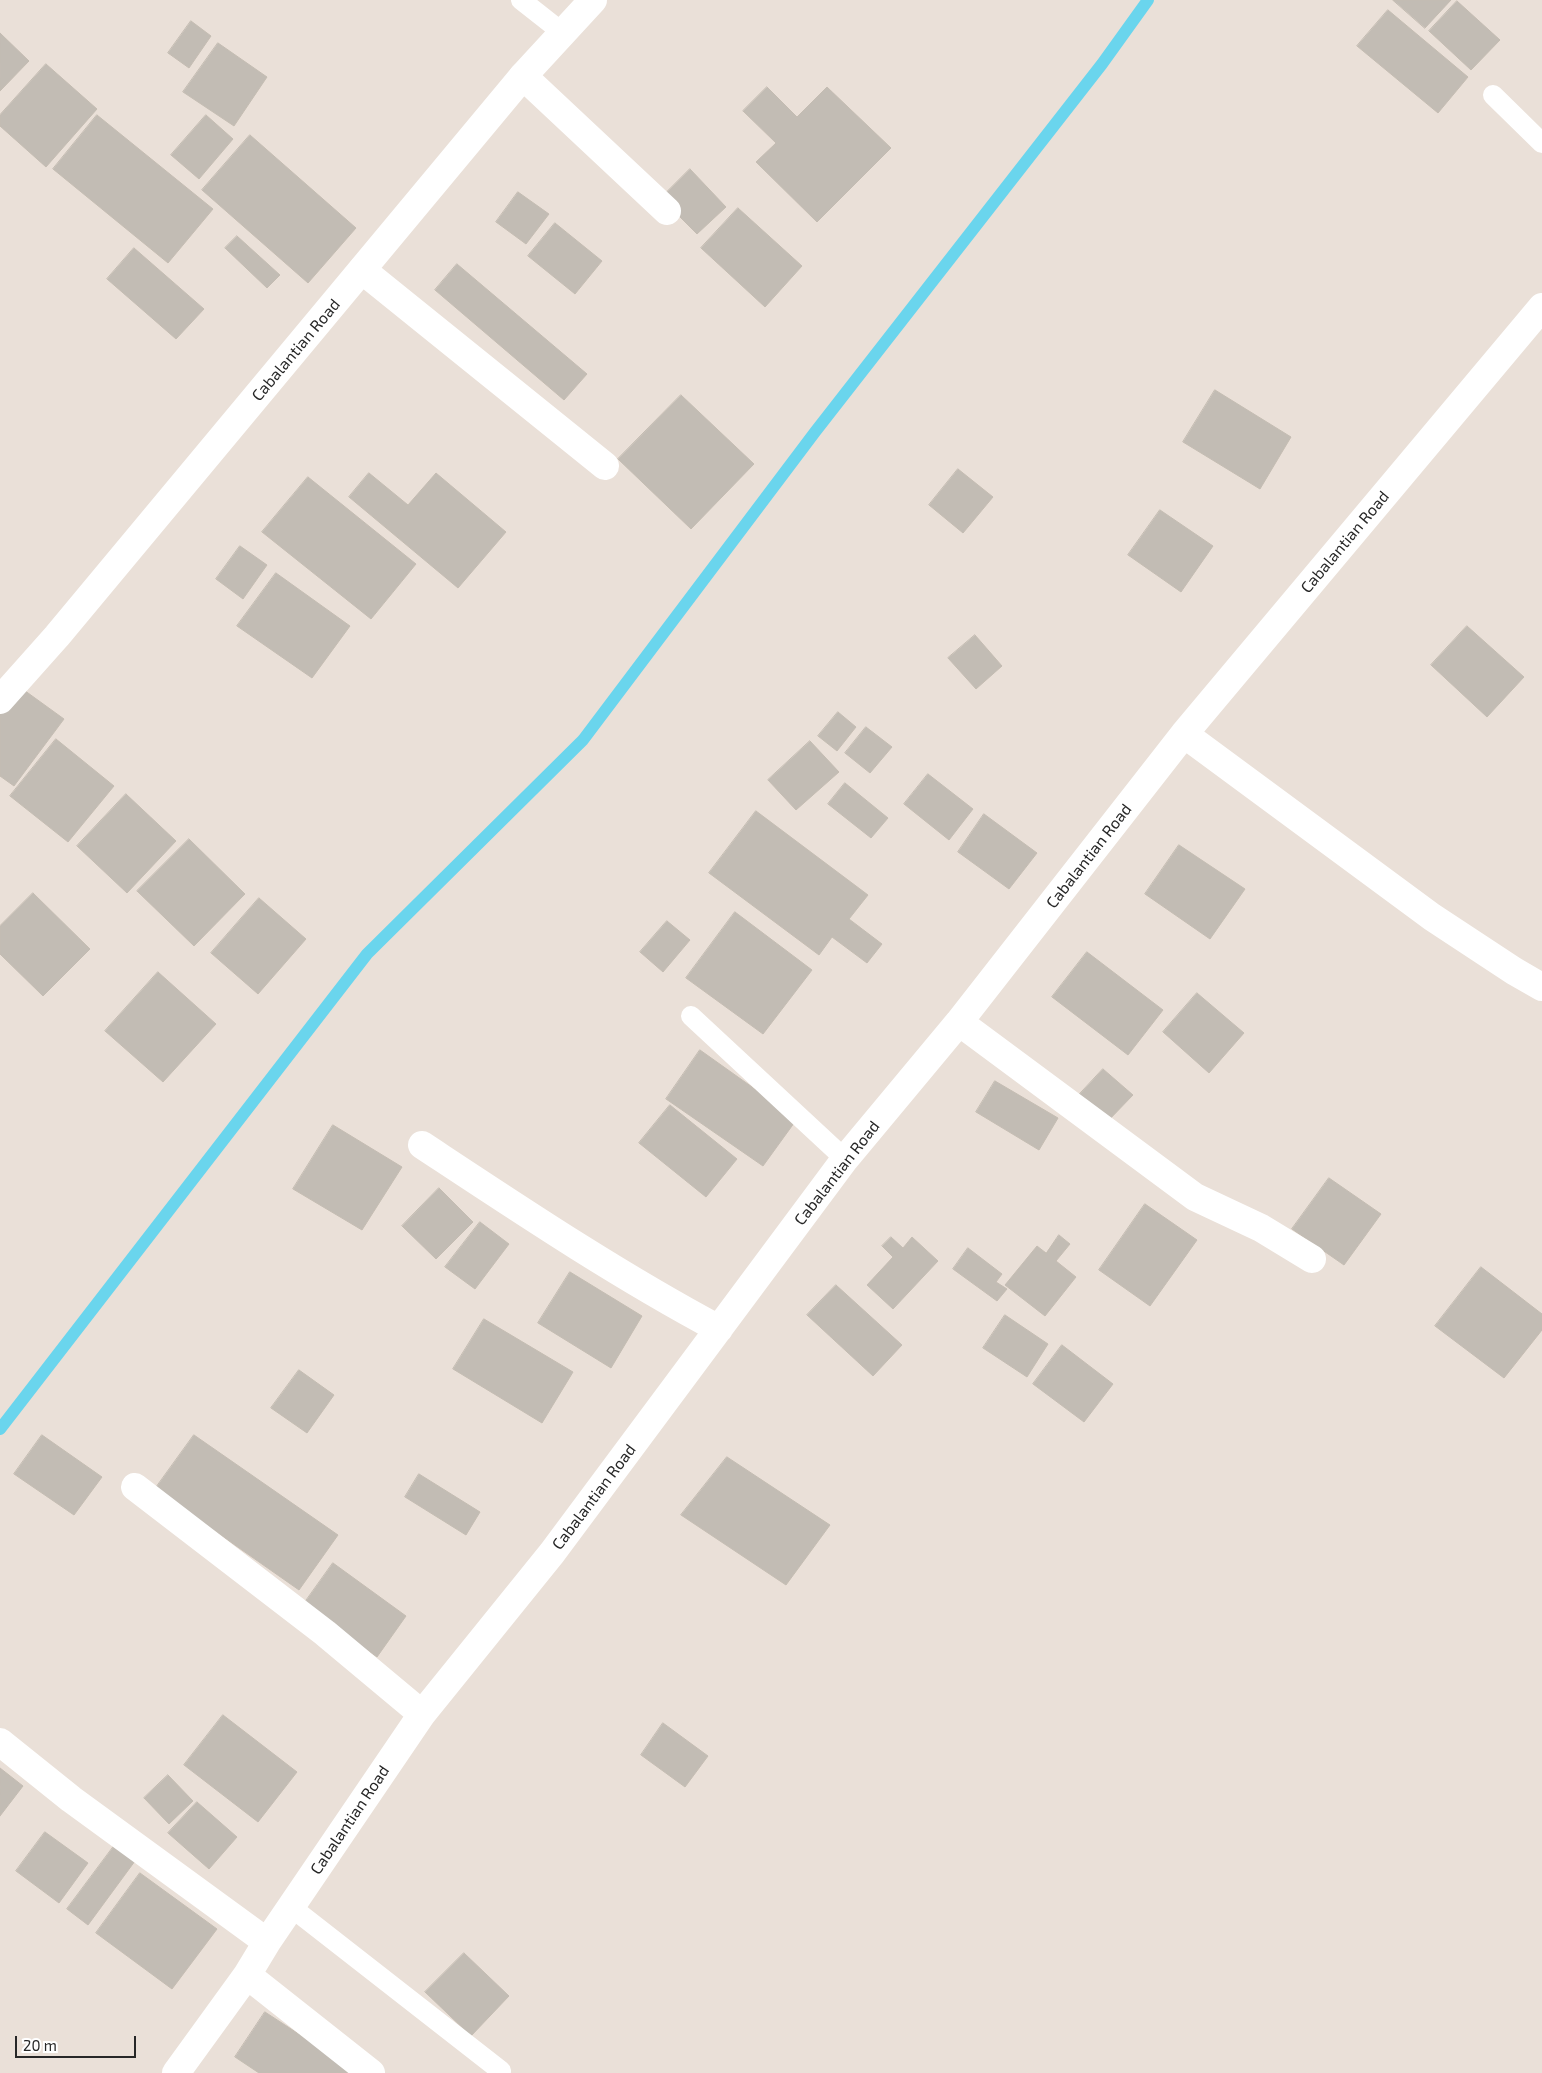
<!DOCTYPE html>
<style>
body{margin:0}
#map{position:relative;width:1542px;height:2073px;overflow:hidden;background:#eae0d8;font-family:"Exo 2",sans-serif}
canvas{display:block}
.scale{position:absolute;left:15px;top:2036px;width:121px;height:22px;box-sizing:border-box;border:2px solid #272727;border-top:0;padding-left:6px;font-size:15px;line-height:18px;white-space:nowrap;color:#272727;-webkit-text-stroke:4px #fff;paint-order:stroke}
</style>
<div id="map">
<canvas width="1542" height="2073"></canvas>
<div class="scale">20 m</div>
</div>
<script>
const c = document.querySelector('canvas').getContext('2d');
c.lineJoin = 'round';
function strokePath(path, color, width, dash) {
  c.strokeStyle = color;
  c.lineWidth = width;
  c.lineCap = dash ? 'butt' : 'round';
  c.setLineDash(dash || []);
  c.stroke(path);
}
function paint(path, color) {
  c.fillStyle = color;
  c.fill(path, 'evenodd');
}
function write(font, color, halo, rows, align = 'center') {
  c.font = font + ' "Exo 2",sans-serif';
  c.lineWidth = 4.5;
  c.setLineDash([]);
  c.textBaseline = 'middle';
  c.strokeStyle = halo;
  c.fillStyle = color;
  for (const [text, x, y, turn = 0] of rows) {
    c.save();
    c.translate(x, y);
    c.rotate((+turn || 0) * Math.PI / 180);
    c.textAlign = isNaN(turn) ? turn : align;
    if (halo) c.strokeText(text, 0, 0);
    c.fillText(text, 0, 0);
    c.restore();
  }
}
strokePath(new Path2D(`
 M0,1429l367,-475 216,-214 232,-308 287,-368 46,-64`), '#6ad5ed', 12);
const building = new Path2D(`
 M1393,0h58l-26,28z
 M1457,1l43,39 -29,30 -42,-39z
 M1388,10l80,67 -30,36 -81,-67z
 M191,21l20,15 -22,32 -21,-15z
 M0,33l29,28 -29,30z
 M218,43l49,34 -33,49 -51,-34z
 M46,64l51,45 -51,58 -46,-41v-11z
 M767,87l30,30 30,-30 64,61 -74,74 -61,-60 20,-19 -33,-32z
 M97,115l116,94 -45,54 -115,-94z
 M206,115l27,24 -34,40 -28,-24z
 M250,135l106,93 -48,55 -106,-93z
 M690,169l36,38 -29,27 -36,-36z
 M518,192l31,22 -23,30 -30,-22z
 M738,208l64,58 -37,41 -64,-59z
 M555,223l47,38 -27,33 -47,-38z
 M237,236l43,39 -13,13 -42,-40z
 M134,248l70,61 -28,30 -69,-60z
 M457,264l130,110 -23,26 -129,-110z
 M1215,390l76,47 -31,52 -77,-47z
 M681,395l73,69 -63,65 -73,-70z
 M958,469l35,28 -30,36 -34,-28z
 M369,473l39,32 28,-32 70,59 -48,56 -109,-91z
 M308,477l108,87 -45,55 -109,-87z
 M1160,510l53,36 -32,46 -53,-37z
 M240,546l27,19 -24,34 -27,-20z
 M276,573l74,53 -38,52 -75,-52z
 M1467,626l57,51 -37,40 -56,-52z
 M975,635l27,31 -26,23 -28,-31z
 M17,685l47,34 -50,67 -14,-10v-69z
 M838,712l18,15 -19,24 -19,-15z
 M866,727l26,20 -22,26 -25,-20z
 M56,739l58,47 -46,56 -58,-46z
 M810,741l29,31 -43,38 -28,-30z
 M928,774l45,35 -24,31 -45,-36z
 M845,783l43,35 -17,20 -43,-34z
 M126,794l50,47 -49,52 -50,-47z
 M756,811l112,84 -19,24 33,25 -15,19 -35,-26 -13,18 -110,-82z
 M984,814l53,39 -28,36 -51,-37z
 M189,839l56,55 -51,52 -57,-55z
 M1179,845l66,44 -35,50 -65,-45z
 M33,893l57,56 -47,47 -43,-42v-28z
 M259,898l47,41 -48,55 -47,-41z
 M735,912l77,58 -49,64 -77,-56z
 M667,921l23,19 -27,32 -23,-20z
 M1087,952l76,58 -35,45 -76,-58z
 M158,972l58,52 -53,58 -58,-51z
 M1197,993l47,40 -35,40 -46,-41z
 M700,1050l97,69 -34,47 -97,-67z
 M1103,1069l30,26 -27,28 -29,-26z
 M995,1081l63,37 -19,32 -63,-38z
 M670,1105l67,54 -31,38 -67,-54z
 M333,1125l69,42 -40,63 -69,-41z
 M1329,1178l52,36 -37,51 -52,-36z
 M439,1188l34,34 -37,37 -34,-33z
 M1145,1204l52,36 -47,66 -51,-36z
 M480,1222l29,22 -34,45 -30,-22z
 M1059,1235l11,9 -14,17 20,16 -31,39 -40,-31 32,-39 9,7z
 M891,1237l12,11 9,-11 26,24 -45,48 -26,-24 26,-28 -11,-11z
 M968,1248l34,26 -6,8 11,7 -10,12 -44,-32z
 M1481,1267l61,47v16l-38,48 -69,-52z
 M570,1272l72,44 -31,52 -73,-45z
 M836,1285l66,60 -29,31 -66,-61z
 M1005,1315l43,29 -21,33 -44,-29z
 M484,1319l89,53 -31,51 -89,-54z
 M1062,1345l51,39 -29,38 -51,-38z
 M299,1370l35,25 -27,38 -36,-25z
 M42,1435l60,42 -28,38 -60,-41z
 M194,1435l144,100 -39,55 -144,-101z
 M727,1457l103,68 -44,60 -105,-70z
 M419,1474l61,38 -14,23 -61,-38z
 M333,1563l73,53 -29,41 -74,-52z
 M223,1715l74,57 -39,50 -74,-57z
 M663,1723l45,33 -23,31 -44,-32z
 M0,1768l23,18 -23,30z
 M168,1775l25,26 -24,23 -25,-26z
 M197,1802l40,35 -28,32 -41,-36z
 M45,1832l43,31 -29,40 -43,-32z
 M114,1846l21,15 -47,64 -21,-16z
 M140,1873l77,56 -45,60 -76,-56z
 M464,1953l45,43 -38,40 -46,-44z
 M265,2012l89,58 -2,3h-93l-24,-16z`);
paint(building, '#c2bcb4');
strokePath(building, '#c4bcb2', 1);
strokePath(new Path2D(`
 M521,0l42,33
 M1493,95l49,48
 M691,1016l154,143
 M291,1907l210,164`), '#fff', 20);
strokePath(new Path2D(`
 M523,76l144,135
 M362,270l243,196
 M1184,734l248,183 82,54 28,16
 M959,1022l236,175 66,31 51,31
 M422,1145c97,64 194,129 297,184
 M135,1487l190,146 97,81
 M0,1742l71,57 196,143
 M247,1975l124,98
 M176,2073l71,-98 20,-33 155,-228 130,-161 293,-394 114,-137 225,-288 358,-427`), '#fff', 28);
strokePath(new Path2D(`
 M0,700l57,-64 466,-560 70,-76`), '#fff', 28);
write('16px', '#272727', '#fff', [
 ["Cabalantian Road",296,350,-50],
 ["Cabalantian Road",1345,542,-50],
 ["Cabalantian Road",1089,856,-52],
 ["Cabalantian Road",837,1173,-52],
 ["Cabalantian Road",594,1497,-53],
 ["Cabalantian Road",350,1820,-56]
]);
</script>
